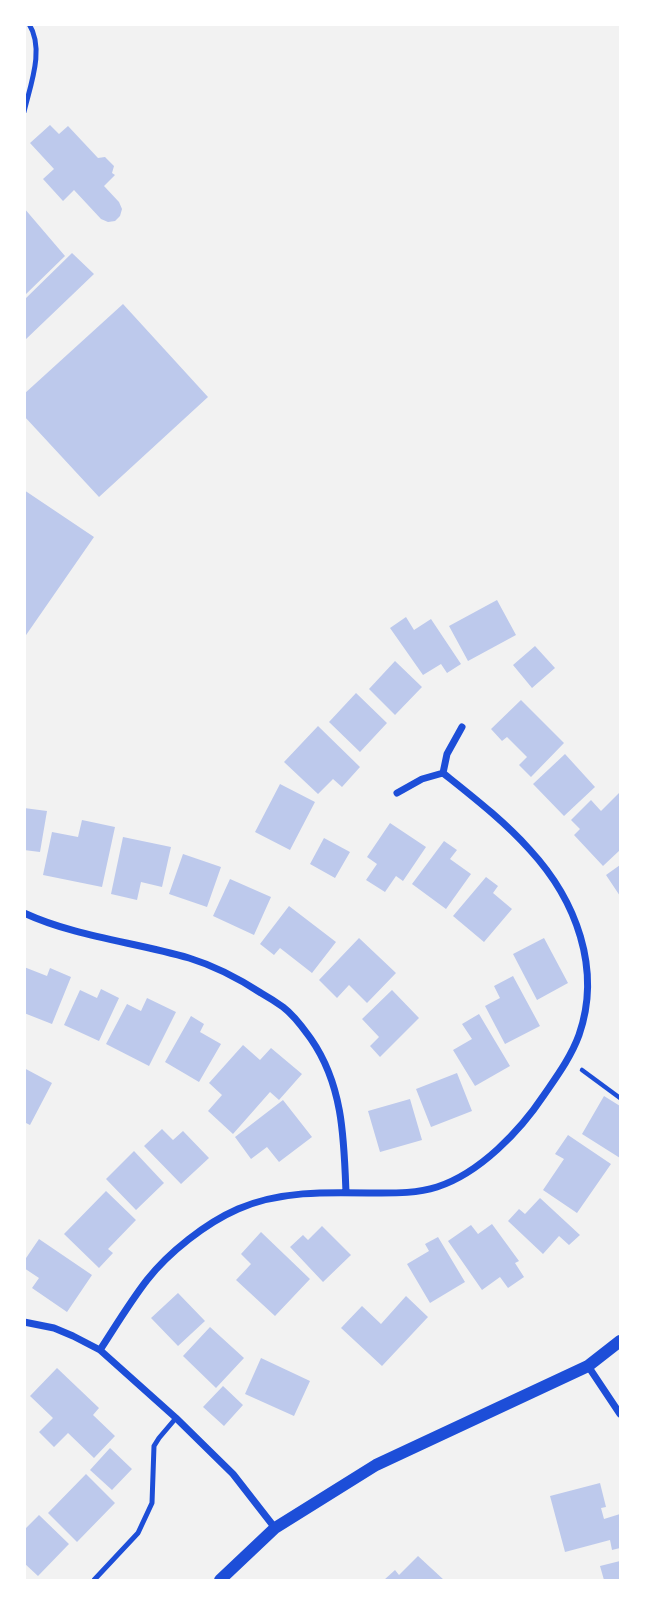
<!DOCTYPE html>
<style>
body{margin:0}
#map{position:relative;width:645px;height:1605px;overflow:hidden;background:#f2f2f2;font-family:Manrope,sans-serif}
canvas{display:block}
.frame{position:absolute;inset:0;border:26px solid #fff;pointer-events:none}
</style>
<div id="map">
<canvas width="645" height="1605"></canvas>
<div class="frame"></div>
</div>
<script>
const c = document.querySelector('canvas').getContext('2d');
c.lineJoin = 'round';
function paint(path, color) {
  c.fillStyle = color;
  c.fill(path, 'evenodd');
}
function strokePath(path, color, width, dash) {
  c.strokeStyle = color;
  c.lineWidth = width;
  c.lineCap = dash ? 'butt' : 'round';
  c.setLineDash(dash || []);
  c.stroke(path);
}
paint(new Path2D(`
 M50,125l9,9 9,-8 30,32 7,-1 9,9 -2,7 3,2 -11,11 15,16 3,7 -2,7 -5,5 -7,1 -7,-3 -27,-29 -11,11 -20,-22 11,-10 -24,-26z
 M24,208l41,48 -41,40z
 M72,253l22,21 -70,67v-41z
 M123,304l85,93 -109,100 -75,-81v-22z
 M24,490l70,47 -70,101z
 M497,600l19,35 -48,26 -19,-35z
 M406,617l8,13 17,-11 30,45 -14,9 -6,-9 -18,11 -33,-47z
 M535,646l20,22 -23,20 -19,-23z
 M395,661l27,26 -27,28 -26,-26z
 M356,693l31,30 -27,29 -31,-30z
 M521,700l43,43 -33,34 -12,-12 8,-8 -20,-20 -5,4 -11,-12z
 M318,726l42,41 -18,20 -9,-8 -15,15 -34,-32z
 M565,754l30,33 -31,29 -31,-32z
 M280,784l35,18 -25,48 -35,-18z
 M620,792v58l-17,16 -29,-31 6,-6 -9,-9 20,-20 10,11z
 M24,808l23,3 -7,41 -16,-2z
 M82,820l33,7 -13,60 -59,-12 9,-43 26,5z
 M390,823l36,24 -23,34 -7,-5 -11,16 -19,-12 11,-16 -10,-7z
 M123,837l48,10 -9,40 -21,-5 -4,18 -26,-6z
 M324,838l26,14 -15,26 -25,-14z
 M444,841l13,9 -7,9 21,15 -25,35 -34,-25z
 M183,854l38,13 -14,40 -38,-13z
 M620,865v31l-14,-21z
 M486,877l12,9 -5,7 19,16 -28,33 -31,-26z
 M230,879l41,18 -17,38 -41,-19z
 M289,906l47,36 -24,31 -32,-25 -6,7 -14,-11z
 M359,938l37,35 -29,30 -18,-18 -12,13 -18,-18z
 M544,938l24,45 -31,17 -24,-46z
 M24,967l23,9 3,-8 21,9 -19,47 -28,-11z
 M513,976l27,50 -35,18 -20,-38 15,-8 -6,-12z
 M101,989l18,9 -20,43 -35,-16 16,-35 17,8z
 M392,990l27,28 -39,39 -10,-11 9,-9 -17,-18z
 M147,998l29,14 -27,54 -43,-22 21,-40 14,7z
 M479,1014l31,52 -35,20 -22,-36 19,-11 -10,-15z
 M191,1016l13,8 -4,8 21,12 -22,38 -34,-20z
 M243,1045l17,15 11,-12 31,26 -23,26 -9,-8 -37,42 -25,-23 14,-16 -13,-12z
 M24,1068l28,15 -22,42 -6,-3z
 M457,1073l15,38 -41,16 -15,-38z
 M604,1096l16,10v52l-38,-24z
 M410,1099l12,41 -42,12 -12,-41z
 M283,1100l29,37 -33,25 -12,-15 -16,12 -16,-22z
 M162,1129l11,11 10,-9 26,27 -28,26 -37,-38z
 M568,1135l43,29 -34,49 -34,-23 21,-31 -9,-5z
 M134,1151l30,32 -28,27 -30,-31z
 M106,1191l30,29 -28,29 5,4 -14,15 -35,-34z
 M540,1198l40,37 -11,10 -10,-9 -16,18 -35,-33 11,-12 6,5z
 M492,1224l27,37 -4,2 9,14 -16,11 -8,-11 -18,13 -34,-49 23,-16 7,9z
 M322,1226l29,29 -28,27 -33,-35 13,-12 5,5z
 M261,1232l49,47 -35,37 -39,-36 15,-16 -10,-10z
 M438,1237l27,45 -35,21 -23,-39 22,-13 -4,-7z
 M39,1239l53,36 -25,37 -35,-24 7,-10 -15,-10v-7z
 M178,1293l27,28 -27,25 -27,-28z
 M406,1296l22,21 -46,49 -41,-38 21,-22 19,18z
 M210,1327l34,31 -28,30 -33,-32z
 M261,1358l49,23 -16,35 -49,-22z
 M57,1368l42,40 -6,7 22,21 -21,22 -26,-25 -14,14 -15,-15 14,-14 -23,-22z
 M223,1386l20,19 -19,21 -21,-19z
 M110,1448l22,21 -20,21 -22,-20z
 M86,1474l29,29 -38,39 -29,-29z
 M600,1483l6,24 -5,1 3,11 16,-5v34l-8,2 -2,-10 -45,12 -15,-56z
 M39,1515l30,29 -31,32 -14,-13v-33z
 M418,1556l26,24h-60l11,-10 4,5z
 M620,1561v19h-16l-4,-14z`), '#bdc9ec');
strokePath(new Path2D(`
 M582,1070l38,28`), '#1d4ed8', 4.5);
strokePath(new Path2D(`
 M24,112c6,-26 21,-63 5,-88
 M94,1580l44,-47 14,-30 2,-57 5,-8 17,-20`), '#1d4ed8', 5);
strokePath(new Path2D(`
 M397,793l25,-14 21,-6 4,-19 15,-27
 M24,913c52,24 111,29 165,45 26,8 49,20 72,35 7,4 15,9 22,14 12,9 20,21 28,32 32,46 33,99 35,154
 M24,1322l30,6 19,8 27,14 76,68 57,56 42,54
 M100,1350c15,-23 30,-48 47,-70 22,-28 59,-57 91,-71 41,-18 88,-17 131,-16 23,0 46,1 68,-6 43,-14 83,-56 107,-92 13,-19 27,-38 35,-60 23,-66 -3,-135 -49,-185 -26,-29 -57,-53 -87,-77
 M588,1366l32,48`), '#1d4ed8', 7);
strokePath(new Path2D(`
 M220,1580l55,-52 101,-63 212,-99 32,-25`), '#1d4ed8', 12);
</script>
